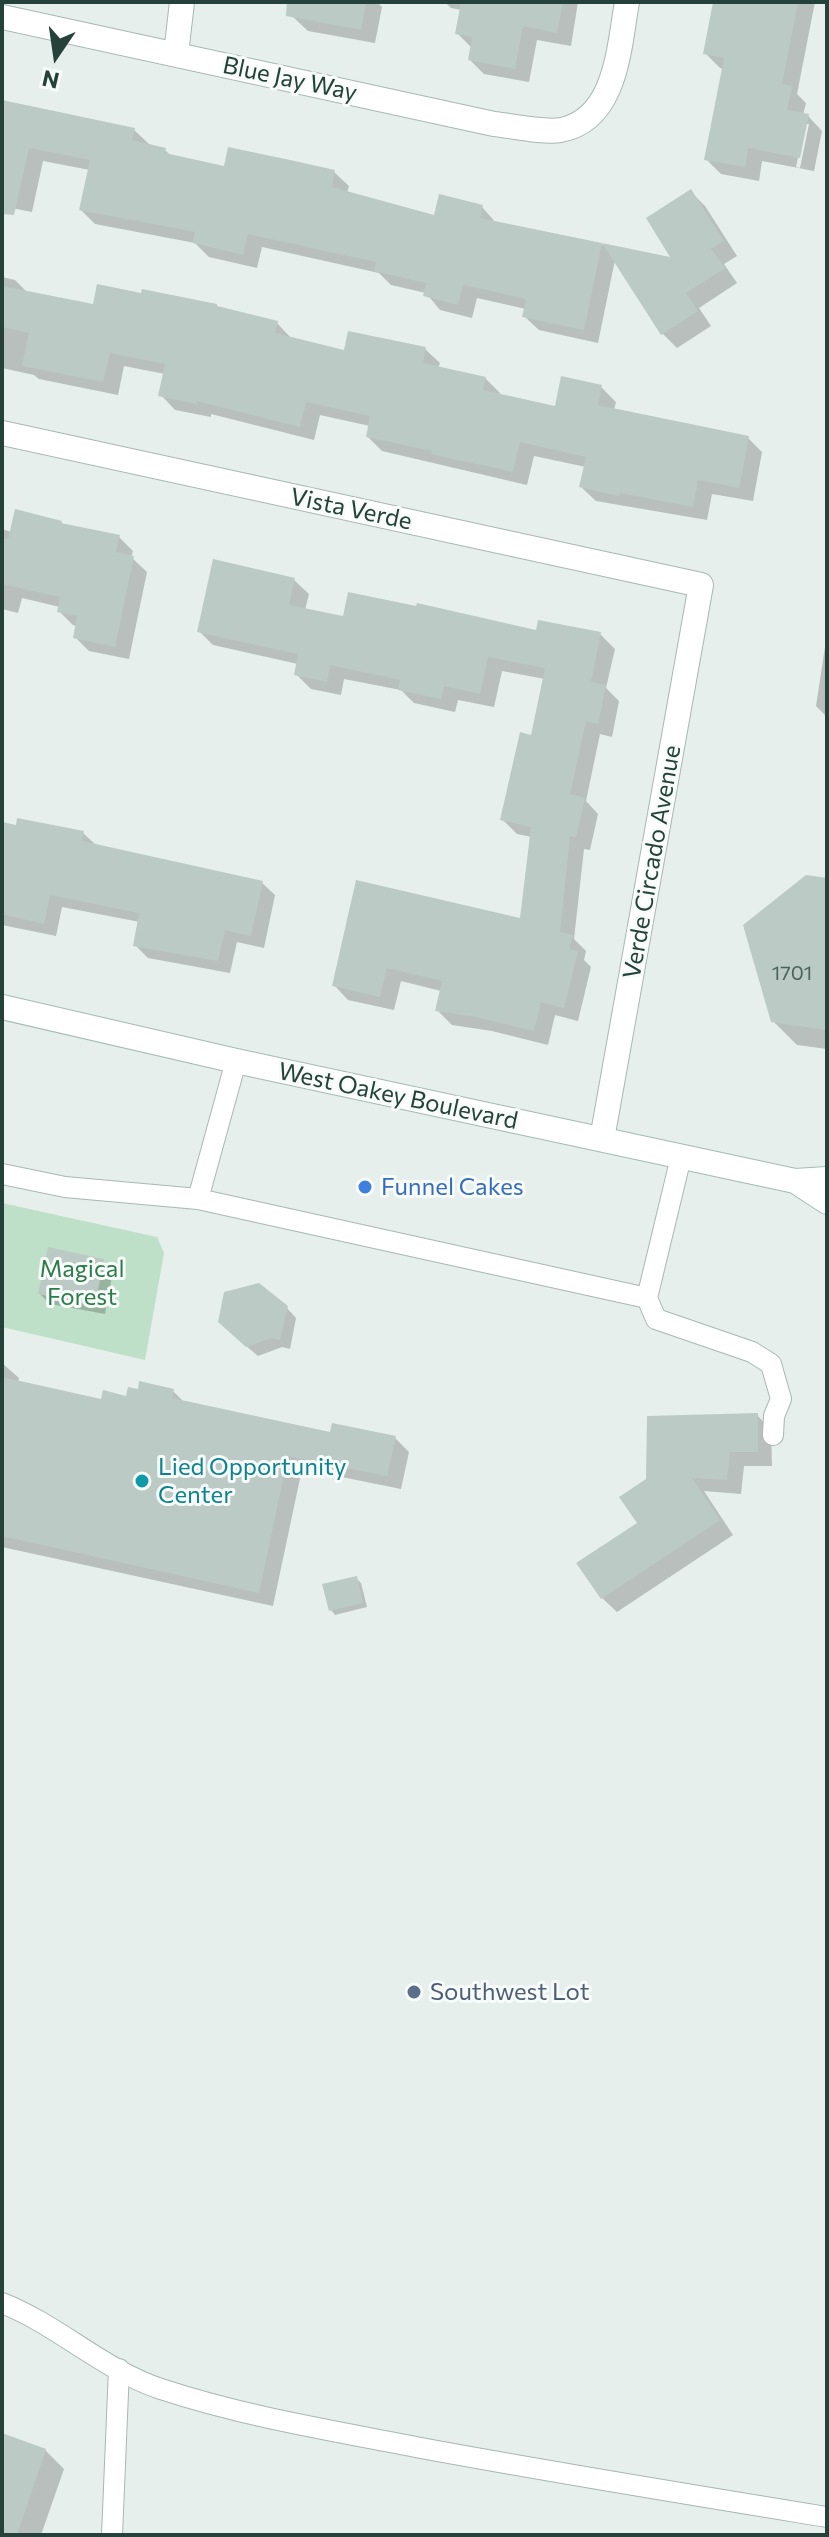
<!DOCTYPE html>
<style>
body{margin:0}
#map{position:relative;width:829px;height:2537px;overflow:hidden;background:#e6efeb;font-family:Commissioner,sans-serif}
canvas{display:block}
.frame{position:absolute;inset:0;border:4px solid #24423a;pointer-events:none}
.north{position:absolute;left:16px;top:16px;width:80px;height:80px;-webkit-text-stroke:6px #f7fbf9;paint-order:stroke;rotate:193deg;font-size:22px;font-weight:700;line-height:32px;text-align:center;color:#24423a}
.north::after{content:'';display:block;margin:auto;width:28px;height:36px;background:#24423a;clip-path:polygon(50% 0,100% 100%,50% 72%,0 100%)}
</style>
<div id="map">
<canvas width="829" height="2537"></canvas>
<div class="frame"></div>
<div class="north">N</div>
</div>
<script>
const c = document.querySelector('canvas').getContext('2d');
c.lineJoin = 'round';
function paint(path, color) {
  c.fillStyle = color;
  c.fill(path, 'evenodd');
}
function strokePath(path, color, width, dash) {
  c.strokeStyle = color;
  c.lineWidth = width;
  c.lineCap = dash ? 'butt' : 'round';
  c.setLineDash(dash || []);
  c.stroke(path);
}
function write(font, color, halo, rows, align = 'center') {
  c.font = font + ' Commissioner,sans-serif';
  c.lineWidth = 6;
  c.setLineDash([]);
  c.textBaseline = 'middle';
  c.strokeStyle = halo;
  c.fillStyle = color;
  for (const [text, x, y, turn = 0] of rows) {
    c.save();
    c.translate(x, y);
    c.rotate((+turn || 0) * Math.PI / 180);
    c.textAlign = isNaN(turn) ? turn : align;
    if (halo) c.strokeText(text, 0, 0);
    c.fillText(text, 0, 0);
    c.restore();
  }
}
paint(new Path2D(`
 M2,1203l155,34 7,16 -19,107 -143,-33z`), '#bfe0c8');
paint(new Path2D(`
 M296,2h81l5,5 -7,36 -67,-12 -15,-14z
 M445,2h133l-7,44 -34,-6 -8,42 -45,-8 -14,-14 2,-12 -15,-15 4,-23 -10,-2z
 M716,2h99l-18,92 9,9 -3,12 5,1 14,15 -8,40 -52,-10 -3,20 -38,-7 -15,-15 18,-90 -4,-1 -15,-15zM805,124h4l-9,44 -4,-1z
 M2,102l132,28 15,14 16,6 7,7 53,11 109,4 15,14 -2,7 88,24 47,-10 14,16 178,36 16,-68 15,15 32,50 -13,8 13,19 -38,25 12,18 -34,22 -14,-14 -48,-74 -17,83 -59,-13 -15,-14 2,-7 -49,-11 -5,20 -32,-8 -14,-17 -35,-8 -12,-12 -117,-26 -5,21 -48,-11 -14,-14 -100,-19 -14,-14 9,-40 -47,-9 -11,51 -30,-6z
 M2,277l13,3 13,13 66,13 183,17 14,15 54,14 80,-3 15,14 -2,5 47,10 15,15 -1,2 57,13 45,-21 15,15 -2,8 134,28 14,14 -9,49 -41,-7 -5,26 -111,-19 -15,-14 5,-20 -52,-11 -7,29 -145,-34 -14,-14 2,-11 -50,-11 -6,25 -103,-26v3l-36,-7 -14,-15 4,-21 -41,-8 -6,29 -79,-16 -5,-4 -32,-7z
 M61,522l3,4 55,11 14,14 -2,6 16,15 -18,87 -40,-8 -14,-14 2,-11 -4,-1 -14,-14 1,-4 -38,-9 -4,15 -16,-4v-80l10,3z
 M294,580l15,14 -4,16 39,9 256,15 15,15 -9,39 13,13 -7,36 -12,-3 -14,67 12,13 -8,36 -6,-1 -10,90 12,12 -2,9 7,7 -13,54 -23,-6 -7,30 -56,-14 -40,-6 -15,-15 4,-19 -40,-10 -7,29 -46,-10 -14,-15 187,-64 11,-84 -15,-3 -15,-15 31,-82 12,-58 -43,-8 -8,36 -36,-7 -3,12 -41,-9 -13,-13 -57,-11 -3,16 -30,-6 -15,-15 2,-10 -85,-19 -14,-14z
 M827,634v83l-11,-11z
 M2,824l81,9 13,12 166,38 13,12 -11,53 -27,-6 -7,31 -82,-15 -13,-13 5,-23 -78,-15 -6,29 -54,-11z
 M827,880v169l-30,-4 -24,-24z
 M103,1261l10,10 -8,43 -55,-10 -10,-10z
 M286,1307l10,11 -6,31 -8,-2 -24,9 -28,-24z
 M2,1363l17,15 -1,5 85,18 70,-10 12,12 146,32 64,3 14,14 -8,37 -99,-20 -29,137 -271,-59z
 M757,1415l14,15 1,36h-28l-3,28 -37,-3 29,44 -116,77 -15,-14 37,-74z
 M356,1578l5,5 6,24 -32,8 -4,-5z
 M2,2435l43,15 19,19 -23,66h-39z`), '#0003');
paint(new Path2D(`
 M287,2h79l-5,28 -75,-14z
 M461,2h102l-6,31 -34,-7 -8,43 -47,-9 4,-23 -17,-3z
 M713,2h85l-16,82 10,2 -5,24 22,4 -9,44 -52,-10 -3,19 -41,-7 20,-102 -21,-4z
 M2,100l133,28 -3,12 34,8 -1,5 59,13 4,-19 62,13 45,10 -3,17 102,28 5,-21 44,11 -3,13 190,39 -24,-39 45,-29 33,52 -13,8 14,19 -39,25 12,18 -37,24 -59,-92 -18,87 -62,-13 4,-18 -63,-14 -5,20 -35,-9 3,-13 -52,-12 2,-9 -128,-28 -5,21 -50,-12 2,-11 -116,-22 11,-50 -61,-12 -15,67 -12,-1z
 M97,284l44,9 1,-4 75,15v2l61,15 -3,12 69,17 4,-19 78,16 -3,16 63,14 -3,13 72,16 6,-30 41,9 -4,20 151,31 -10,52 -41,-8 -5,27 -73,-14 -1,3 -40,-9 7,-30 -66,-15 -7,30 -82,-18 1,-3 -66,-14 4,-21 -64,-14 -6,25 -103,-26v3l-39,-8 7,-32 -55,-11 -7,29 -81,-16 7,-33 -27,-6v-41l91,18z
 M15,509l47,12 -1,2 59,12 -4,17 18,4 -19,91 -42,-9 4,-22 -20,-4 3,-15 -58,-13v-46l6,1z
 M213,559l82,19 -6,27 54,11 5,-24 68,14 1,-3 119,27 2,-10 63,12 -10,50 15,3 -8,39 -12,-3 -16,73 15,4 -9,39 -6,-1 -10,96 13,3 -4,14 9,2 -14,57 -23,-6 -7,29 -58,-14 -41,-6 7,-30 -55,-13 -7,29 -48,-11 24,-106 164,38 11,-91 -31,-7 20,-88 11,3 14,-67 -57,-11 -8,37 -36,-8 -3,13 -43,-9 2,-10 -70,-15 -3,17 -33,-7 4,-21 -101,-22z
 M17,818l67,13 -2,10 181,40 -12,55 -26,-6 -7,31 -85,-15 6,-33 -89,-18 -6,29 -42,-10v-92l14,3z
 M806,875l21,3v152l-56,-8 -28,-97z
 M48,1247l56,12 -9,47 -57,-12z
 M259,1283l29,23 -8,34 -9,-2 -25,9 -28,-25 6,-30z
 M2,1377l99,22 2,-9 23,6 2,-9 10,2 1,-8 35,8 -2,9 158,34 2,-9 64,13 -9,40 -99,-20 -29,137 -257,-57z
 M758,1413v39h-28l-3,28 -35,-2 28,42 -119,79 -25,-36 61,-40 -18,-26 27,-18 1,-63z
 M357,1576l6,27 -34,8 -7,-27z
 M2,2433l44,16 -29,86h-15z`), '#bbcac4');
const service = new Path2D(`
 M2,1174l63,13 133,12 449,99 34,-141
 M198,1199l38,-138
 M647,1298l9,21 96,33 19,12 10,35 -7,17 -1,19
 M2,2303c56,22 101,67 159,86 85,28 173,42 260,59 135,25 271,47 406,69
 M112,2535l7,-166`);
const minor = new Path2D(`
 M2,17l492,107c18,2 50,9 67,6 56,-11 58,-84 66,-128
 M176,54l6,-52
 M2,433l699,152 -99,554`);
const secondary = new Path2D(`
 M2,1007l234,54 559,120 32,-2
 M795,1181l32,21`);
strokePath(service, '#a8b8b2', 22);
strokePath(minor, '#a8b8b2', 26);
strokePath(secondary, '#a4bbb3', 26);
strokePath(service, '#fff', 20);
strokePath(minor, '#fff', 24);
strokePath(secondary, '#fff', 24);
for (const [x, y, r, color] of [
 [365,1187,8,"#3f7fe0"],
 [142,1481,8,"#0f9aa8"],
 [414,1992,8,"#5c6f8a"]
]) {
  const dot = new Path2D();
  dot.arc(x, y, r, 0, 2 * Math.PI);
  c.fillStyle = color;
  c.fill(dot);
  strokePath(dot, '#f7fbf9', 3);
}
write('20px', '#4a645c', null, [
 ["1701",792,973]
]);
write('24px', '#24423a', '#f7fbf9', [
 ["Blue Jay Way",290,79,12],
 ["Vista Verde",351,509,12],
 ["Verde Circado Avenue",652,862,-80],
 ["West Oakey Boulevard",398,1096,12]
]);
write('24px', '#366cbe', '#f7fbf9', [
 ["Funnel Cakes",381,1187]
], 'left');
write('24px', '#2d7a4b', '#f7fbf9', [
 ["Magical",82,1269],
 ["Forest",82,1297]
]);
write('24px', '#0d838f', '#f7fbf9', [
 ["Lied Opportunity",158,1467],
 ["Center",158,1495]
], 'left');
write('24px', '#4e5e75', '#f7fbf9', [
 ["Southwest Lot",430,1992]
], 'left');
</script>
